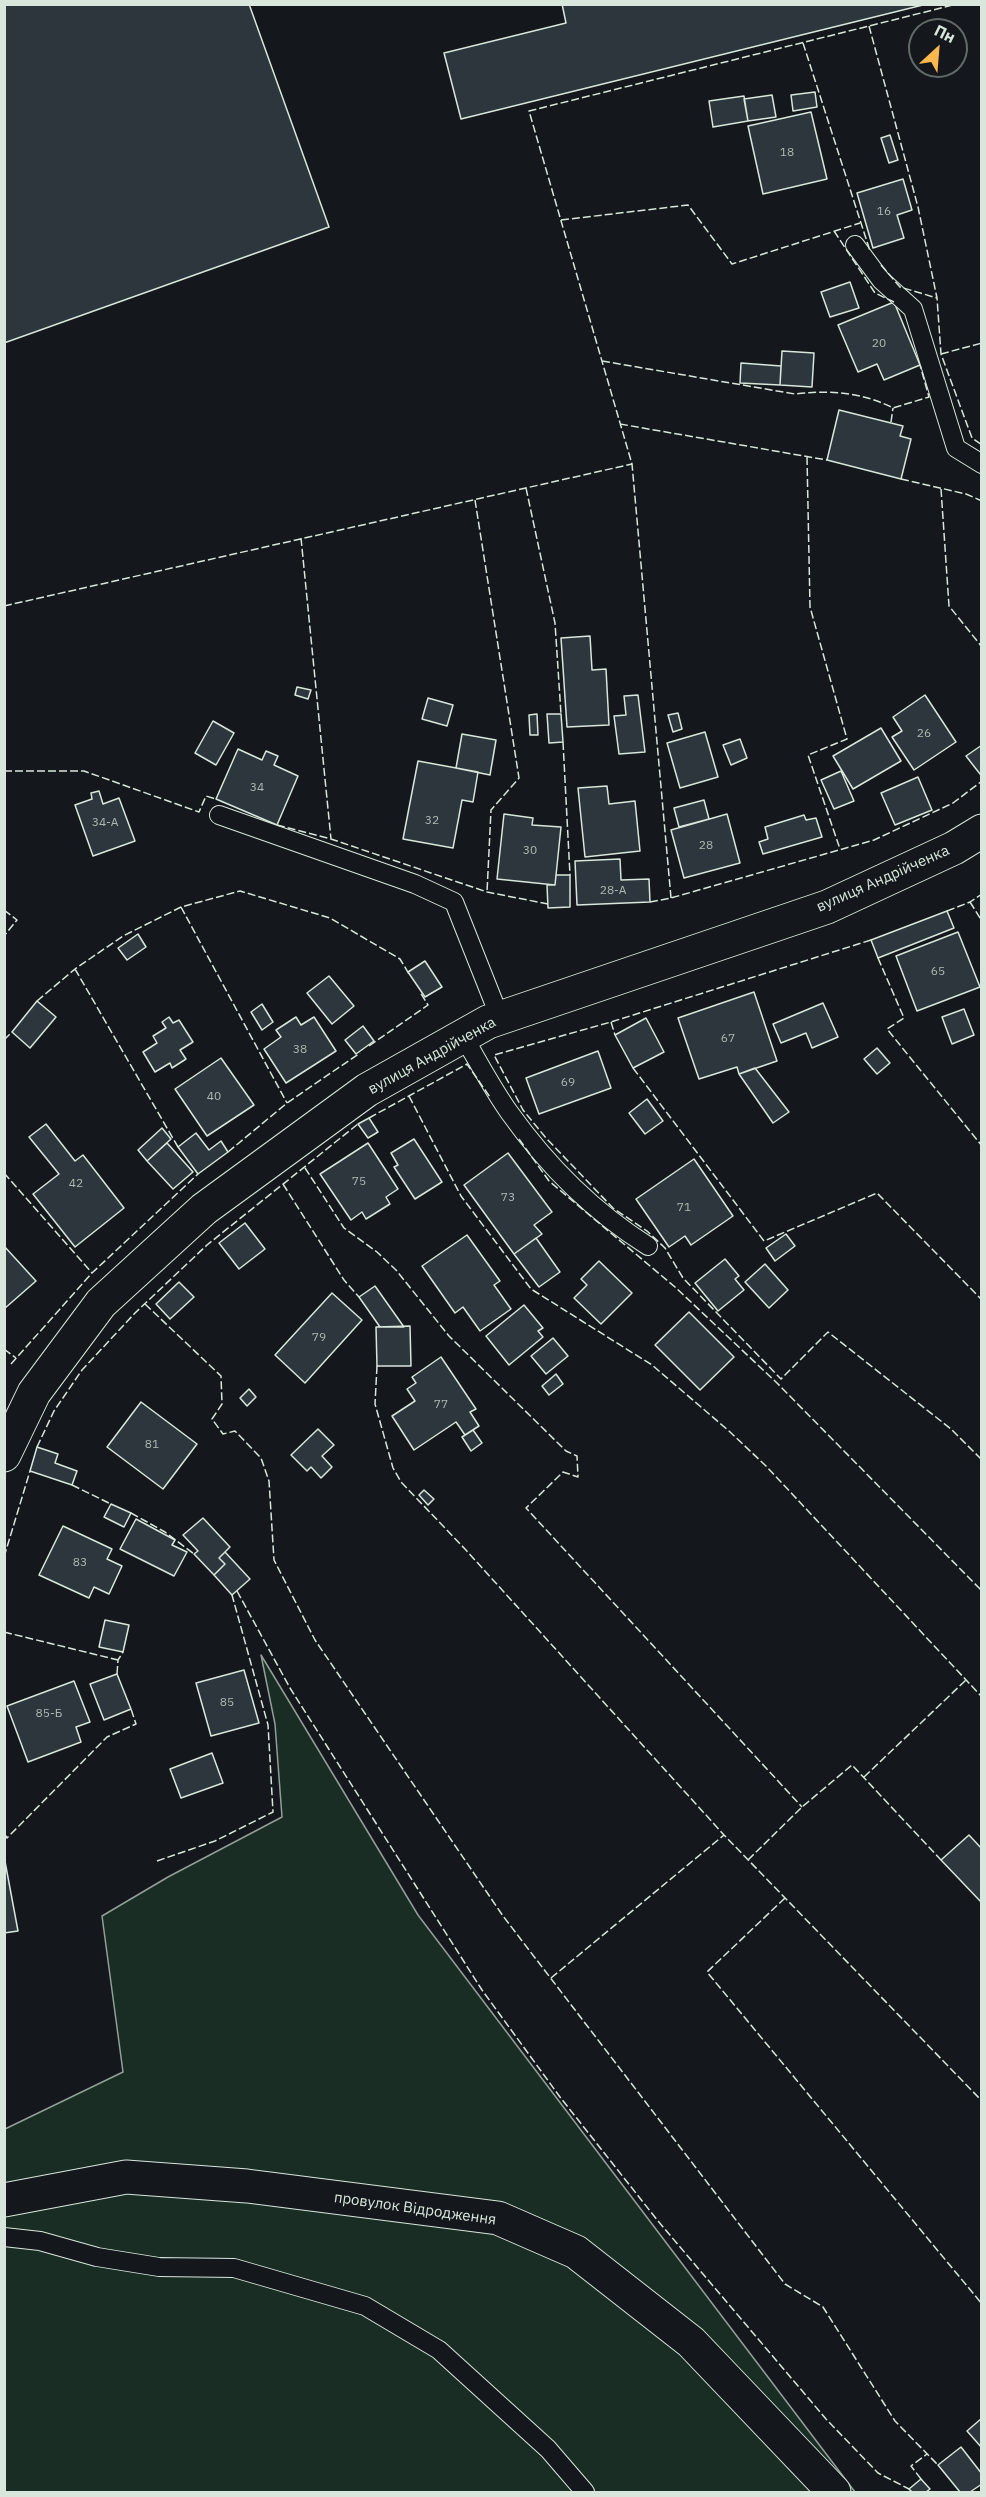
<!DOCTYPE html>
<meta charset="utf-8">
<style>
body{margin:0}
#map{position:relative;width:986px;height:2497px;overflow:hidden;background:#14181c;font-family:"IBM Plex Sans",sans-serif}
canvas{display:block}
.frame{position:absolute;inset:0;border:6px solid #d8e6dc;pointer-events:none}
.north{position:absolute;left:908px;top:18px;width:60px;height:60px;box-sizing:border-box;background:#14181c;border:2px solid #626a69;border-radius:50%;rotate:26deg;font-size:16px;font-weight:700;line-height:24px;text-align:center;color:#d8e6dc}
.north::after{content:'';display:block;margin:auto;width:21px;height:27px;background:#ffb74d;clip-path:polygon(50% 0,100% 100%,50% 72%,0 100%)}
</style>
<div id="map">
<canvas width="986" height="2497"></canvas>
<div class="frame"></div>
<div class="north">Пн</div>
</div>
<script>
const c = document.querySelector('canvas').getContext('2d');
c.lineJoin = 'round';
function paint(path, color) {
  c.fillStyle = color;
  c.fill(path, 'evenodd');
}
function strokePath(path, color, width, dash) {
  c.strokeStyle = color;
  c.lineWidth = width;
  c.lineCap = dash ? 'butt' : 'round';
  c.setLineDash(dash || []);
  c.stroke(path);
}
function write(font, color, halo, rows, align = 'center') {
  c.font = font + ' "IBM Plex Sans",sans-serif';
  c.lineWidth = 4.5;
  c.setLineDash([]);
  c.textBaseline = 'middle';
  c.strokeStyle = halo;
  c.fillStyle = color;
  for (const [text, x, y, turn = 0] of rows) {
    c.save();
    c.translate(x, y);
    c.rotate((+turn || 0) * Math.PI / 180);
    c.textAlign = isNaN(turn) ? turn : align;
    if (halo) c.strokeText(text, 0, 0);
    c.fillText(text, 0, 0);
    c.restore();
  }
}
const green = new Path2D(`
 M261,1655l157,260 437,577h-850v-363l118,-57 -21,-156 66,-39 114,-60 -7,-93z`);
paint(green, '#1a2d24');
strokePath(green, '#939e99', 1.5);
const building = new Path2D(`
 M4,4h245l80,223 -325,116z
 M562,4h365l-466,115 -17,-66 122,-30z
 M815,92l2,15 -24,4 -2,-16z
 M772,95l4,22 -28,4 -4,-22z
 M744,96l4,25 -35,6 -4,-26z
 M811,112l16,67 -64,15 -15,-68z
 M890,135l8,25 -9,3 -8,-25z
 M903,179l9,31 -15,5 7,23 -31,10 -16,-55z
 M850,282l9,26 -29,9 -9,-25z
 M894,302l26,63 -36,15 -7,-16 -19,8 -20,-47z
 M782,351l32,2 -2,34 -32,-2z
 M741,363l40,3 -1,19 -40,-2z
 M839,410l64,16 -3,10 11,3 -10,40 -74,-19z
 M590,636l2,34 14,-1 3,56 -42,2 -6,-89z
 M297,687l14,3 -3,9 -13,-4z
 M638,695l7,57 -26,2 -5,-38 12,-1 -2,-19z
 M925,695l31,47 -42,28 -22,-33 10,-6 -9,-14z
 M428,698l25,7 -6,21 -25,-7z
 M678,713l4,16 -9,3 -5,-17z
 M537,714l1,21h-8l-1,-20z
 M547,714h14l2,28 -14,1z
 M213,721l21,12 -18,32 -21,-12z
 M881,728l20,33 -48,28 -20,-33z
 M705,732l13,45 -38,11 -13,-45z
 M462,734l34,6 -6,35 -34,-7z
 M740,739l7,19 -16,7 -8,-20z
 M982,745v28l-2,1 -14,-18z
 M238,749l24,11 4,-9 12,5 -4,9 24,11 -21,49 -61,-26z
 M418,761l60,11 -5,30 -11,-2 -9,48 -50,-9z
 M841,771l13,30 -20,8 -13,-29z
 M918,777l14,33 -37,15 -14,-32z
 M607,786l2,18 26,-3 5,50 -55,6 -7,-69z
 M99,791l4,13 16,-6 16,43 -42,15 -18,-51 17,-6 -1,-6z
 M704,800l5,19 -30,8 -5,-19z
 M504,814l29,4 -1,7 29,2 -6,58 -58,-6z
 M727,814l13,49 -56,15 -13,-48z
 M804,815l2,5 10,-2 6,19 -59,17 -4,-12 9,-3 -3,-12z
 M620,859l1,21 28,-1 1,23 -73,3 -2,-44z
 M556,875h14v32l-22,1 -1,-23h8z
 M947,911l7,17 -76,30 -7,-18z
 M958,932l22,55 -63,24 -21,-55z
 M138,934l8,13 -19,13 -9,-12z
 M425,961l17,26 -17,10 -17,-25z
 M329,976l25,30 -22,18 -25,-31z
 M754,992l23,69 -38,13 -2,-7 -38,12 -21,-61z
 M37,1001l19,16 -26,31 -18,-16z
 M823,1003l15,34 -26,11 -6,-15 -25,10 -8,-19z
 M262,1004l11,18 -11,8 -11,-18z
 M964,1009l10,26 -22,9 -10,-27z
 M169,1017l4,6 6,-3 14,22 -13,8 6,9 -14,9 -2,-5 -15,9 -12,-20 14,-9 -4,-7 13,-8 -4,-6z
 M296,1017l5,8 13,-8 22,34 -50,32 -22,-34 17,-12 -5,-7z
 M646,1018l18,34 -31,16 -18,-33z
 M363,1026l11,15 -18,13 -11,-14z
 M877,1048l13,15 -13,11 -13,-15z
 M598,1051l13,37 -72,26 -13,-36z
 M221,1058l33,47 -47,31 -32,-47z
 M755,1068l34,44 -16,11 -34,-49z
 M647,1099l16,22 -18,13 -16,-21z
 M369,1118l9,14 -10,6 -10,-14z
 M46,1124l29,37 8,-6 41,53 -49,39 -42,-53 26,-20 -30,-37z
 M162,1128l9,11 -24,22 -9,-11z
 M196,1133l13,17 12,-9 7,11 -30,22 -20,-27z
 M414,1139l28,43 -27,17 -21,-32 4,-2 -7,-12z
 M167,1143l26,29 -20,17 -26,-28z
 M368,1143l30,46 -12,8 4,7 -24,15 -4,-7 -11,8 -31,-46z
 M508,1153l44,59 -18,13 8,9 -28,20 -50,-69z
 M694,1159l39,57 -42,29 -6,-9 -16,11 -33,-48z
 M245,1223l20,26 -26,20 -20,-26z
 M786,1234l9,12 -20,15 -9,-13z
 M467,1235l33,46 -6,4 17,24 -31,22 -17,-24 -8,6 -33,-47z
 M536,1238l24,34 -21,15 -25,-33z
 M4,1246l32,35 -32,28z
 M725,1259l14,17 -4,3 9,11 -26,21 -23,-28z
 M599,1261l33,32 -31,31 -27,-26 13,-13 -6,-6z
 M765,1264l23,26 -19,18 -24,-26z
 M179,1282l15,15 -24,22 -14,-15z
 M375,1286l29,41h-24l-21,-30z
 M332,1293l30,27 -57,63 -30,-28z
 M524,1305l19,23 -5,3 5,6 -34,28 -23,-29z
 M689,1312l45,45 -34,33 -45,-45z
 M410,1326l1,40h-34l-1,-39z
 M553,1338l15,18 -22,18 -15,-18z
 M441,1357l35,52 -6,3 9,14 -14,9 -9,-13 -42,28 -22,-34 23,-15 -8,-12 9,-6 -4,-6z
 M556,1374l7,10 -14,11 -7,-9z
 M249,1389l7,8 -9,9 -7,-8z
 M141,1402l56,42 -34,45 -56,-42z
 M318,1429l16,16 -12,11 10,11 -11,11 -10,-11 -4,4 -16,-16z
 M473,1430l9,13 -11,8 -9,-14z
 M37,1447l21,7 -3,9 22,8 -5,14 -42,-14z
 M424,1490l10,9 -6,6 -9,-10z
 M111,1504l20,9 -7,14 -20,-10z
 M203,1518l27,29 -11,11 6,6 -11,11 -20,-21 4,-3 -15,-16z
 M136,1519l39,21 -3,5 15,7 -13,24 -54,-27z
 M63,1526l49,23 -5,10 15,7 -13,28 -15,-7 -5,11 -50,-23z
 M225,1552l25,27 -18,16 -18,-20 11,-11 -6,-6z
 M105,1620l24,5 -6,27 -24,-5z
 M244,1670l15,53 -48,13 -15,-53z
 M117,1674l14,35 -27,11 -14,-36z
 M74,1681l16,41 -14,5 5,15 -53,20 -21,-56z
 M212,1753l11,30 -42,15 -11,-29z
 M969,1835l13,14v54l-41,-43z
 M4,1856l14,75 -14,2z
 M982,2418v30l-15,-17z
 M961,2447l21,27v10l-12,8h-10l-22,-27z
 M921,2479l9,10 -4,3h-14l-3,-3z`);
paint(building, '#2c363c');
strokePath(building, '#d8e6dc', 1.5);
const service = new Path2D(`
 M855,245l26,35 32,29 43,139 26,16
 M219,815l196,69 39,18 46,116
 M463,1036c15,25 29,52 46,76 37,52 85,100 139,134
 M4,2237l36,4 57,16 62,10 75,1 131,38 74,44 109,99 37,43`);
const minor = new Path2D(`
 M4,2200l122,-23 121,9 251,32 78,34 115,90 143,150`);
const tertiary = new Path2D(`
 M4,1455l30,-62 67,-90 103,-94 163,-119 121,-68 339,-115 127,-59 28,-17`);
strokePath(service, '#d8e6dc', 20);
strokePath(minor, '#d8e6dc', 35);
strokePath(tertiary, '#d8e6dc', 35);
strokePath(service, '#14181c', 18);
strokePath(minor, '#14181c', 33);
strokePath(tertiary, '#14181c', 33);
strokePath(new Path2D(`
 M869,26l49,181 19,91 4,56 31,84 10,7
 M803,43l67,208
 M561,220l127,-15 44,59 128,-41
 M834,231l41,62 19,9
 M881,265l19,22 37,11
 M941,354l41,-11
 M602,361l193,33c34,-4 67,-2 98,14l36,-11 -9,-32
 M891,422l2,-14
 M620,424l207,36
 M807,457l3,150 37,132 -39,16 32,94
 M901,479l65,15 16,7
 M526,488l29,135 6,91
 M941,489l8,117 33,41
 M475,500l44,278 -28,32 -4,82
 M301,538l30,301
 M4,606l628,-142
 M563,742l7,133
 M4,771h80l115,41 7,-16 10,3
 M277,825l54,14 156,53 61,12
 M671,898l-39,-434 -103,-353 428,-107
 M650,902l21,-4 203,-58 79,-37 29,-22
 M970,902l12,19
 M181,907l106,196
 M4,910l13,10 -13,16
 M947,911l23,-9 12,-8
 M871,940l-260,82 -117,33 29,55 23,28 67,70 34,23 18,17 18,30 98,101 47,-47 123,97 31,31
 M878,958l26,60 -17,11 95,117
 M75,969l103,178
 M37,1001l38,-32 48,-33 58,-29 59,-16 90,27 70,41 9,15
 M611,1022l4,13
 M4,1040l8,-8
 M369,1046l59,-41 -8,-13
 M633,1068l131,173 113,-48 105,107
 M409,1096l52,100 70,93 121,76 77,66 37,35 216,231
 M369,1118l98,-54 23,33
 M519,1139l30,42 126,106 102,96 205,208
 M228,1152l59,-49 73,-50
 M305,1168l39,60 33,24 19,18 53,66 117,115 11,5 1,21 -15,-5 -37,36 276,299
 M4,1173l88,100
 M283,1184l61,96 15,17
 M145,1304l76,72 1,28 -10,15 11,15 12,-3 26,27 8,23 5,79 41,80 188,276 282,368 38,23 72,114 43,44
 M4,1349l12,9
 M11,1364l81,-91 106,-99
 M377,1366l-2,38 18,64 8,14 64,67 259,286 258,266
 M37,1447l17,-36 28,-41 53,-57 72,-68 151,-121
 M72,1485l39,19
 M131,1513l34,19 29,22
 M4,1557l26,-86
 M237,1591l53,97 192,302 78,107 98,124 168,198 52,54 31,16
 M4,1632l114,28
 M117,1674l1,-14 5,-8
 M864,1777l102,-97
 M4,1833l3,5 100,-101 29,-13 -5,-15
 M748,1860l54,-53 50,-42 89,95
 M157,1861l58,-20 58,-29 -5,-87 -36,-130
 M785,1898l-78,74 275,332
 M551,1978l173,-143
 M921,2479l-10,-13 16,-12`), '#d8e6dc', 1.5, [8, 3]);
write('12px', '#adbab4', null, [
 ["18",787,153],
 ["16",884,212],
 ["20",879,344],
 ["26",924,734],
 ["34",257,788],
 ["32",432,821],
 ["34-А",105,823],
 ["28",706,846],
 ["30",530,851],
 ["28-А",613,891],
 ["65",938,972],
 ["67",728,1039],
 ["38",300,1050],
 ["69",568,1083],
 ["40",214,1097],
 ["75",359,1182],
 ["42",76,1184],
 ["73",508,1198],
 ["71",684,1208],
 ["79",319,1338],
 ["77",441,1405],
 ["81",152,1445],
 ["83",80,1563],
 ["85",227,1703],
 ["85-Б",49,1714]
]);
write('15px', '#d8e6dc', '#14181c', [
 ["вулиця Андрійченка",883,879,-24],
 ["вулиця Андрійченка",432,1056,-29],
 ["провулок Відродження",415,2209,8]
]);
</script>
